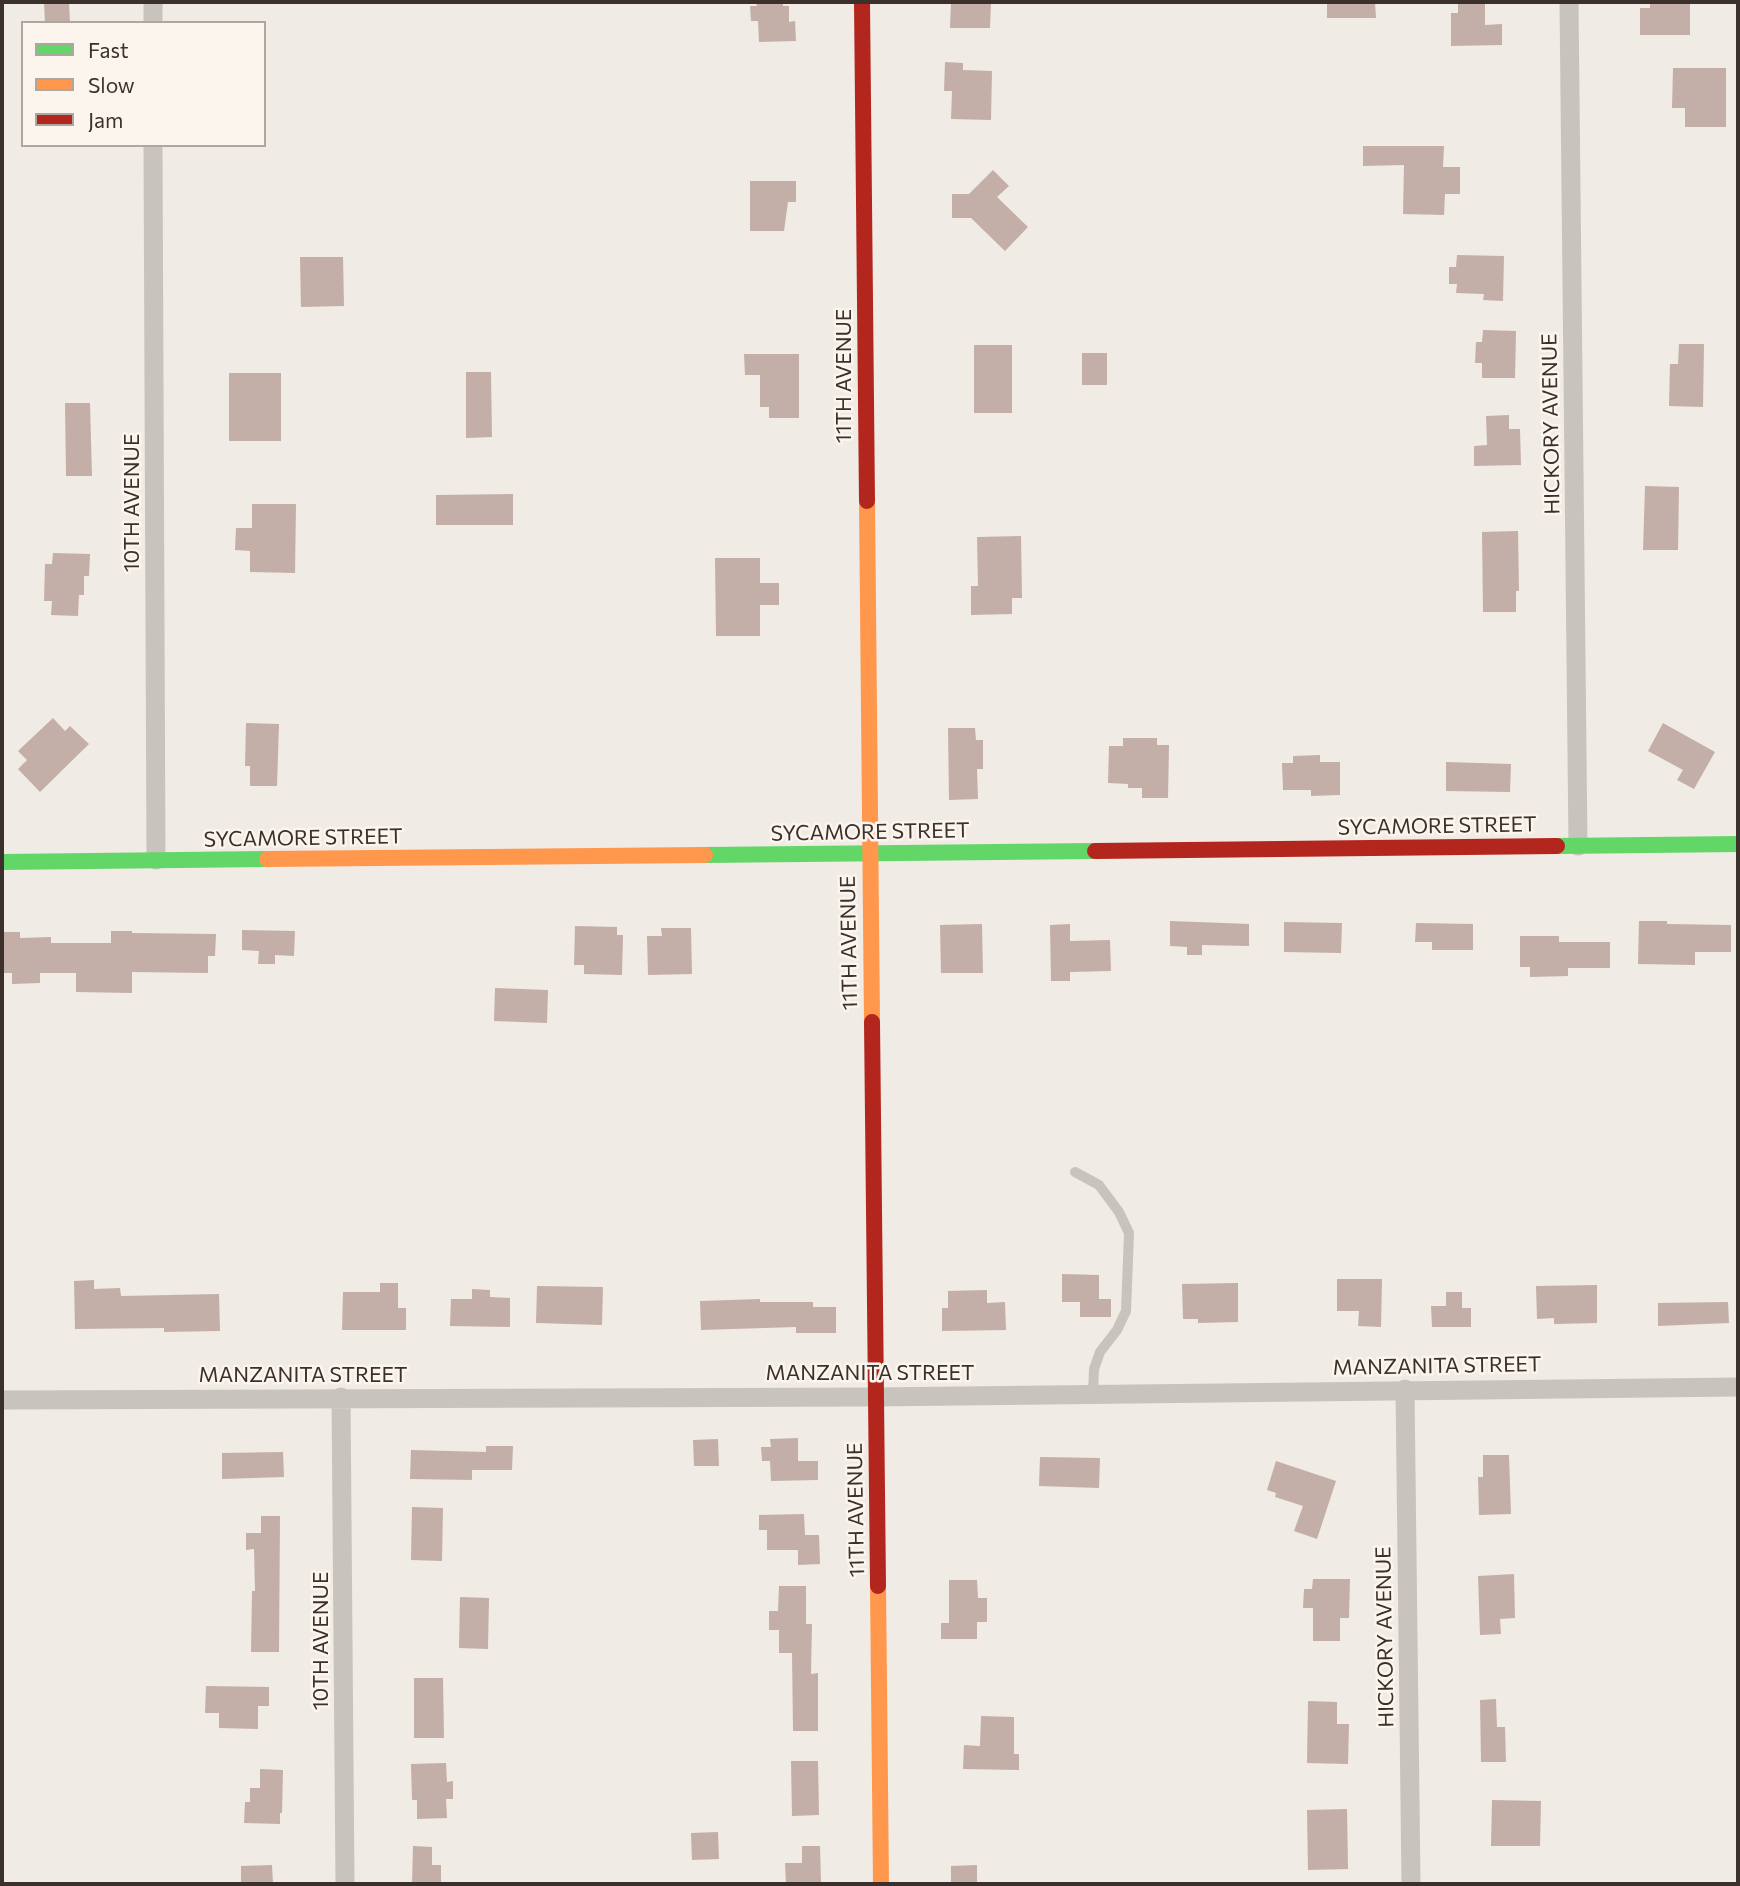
<!DOCTYPE html>
<style>
body{margin:0}
#map{position:relative;width:1740px;height:1886px;overflow:hidden;background:#f0ebe5;font-family:Commissioner,sans-serif}
canvas{display:block}
.frame{position:absolute;inset:0;border:4px solid #3b302b;pointer-events:none}
.legend{position:absolute;left:21px;top:21px;width:245px;height:126px;box-sizing:border-box;background:#fbf5ee;border:2px solid #aea6a0;margin:0;padding:9px 12px;list-style:none;font-size:21px;color:#3b302b}
.legend li{display:flex;align-items:center;gap:14px;height:35px}
.legend b{width:35px;border:2px solid #aea6a0}
</style>
<div id="map">
<canvas width="1740" height="1886"></canvas>
<div class="frame"></div>
<ul class="legend">
<li><b style="height:9px;background:#63d668"></b>Fast</li>
<li><b style="height:9px;background:#ff974d"></b>Slow</li>
<li><b style="height:9px;background:#b3261e"></b>Jam</li>
</ul>
</div>
<script>
const c = document.querySelector('canvas').getContext('2d');
c.lineJoin = 'round';
function paint(path, color) {
  c.fillStyle = color;
  c.fill(path, 'evenodd');
}
function strokePath(path, color, width, dash) {
  c.strokeStyle = color;
  c.lineWidth = width;
  c.lineCap = dash ? 'butt' : 'round';
  c.setLineDash(dash || []);
  c.stroke(path);
}
function write(font, color, halo, rows, align = 'center') {
  c.font = font + ' Commissioner,sans-serif';
  c.lineWidth = 5;
  c.setLineDash([]);
  c.textBaseline = 'middle';
  c.strokeStyle = halo;
  c.fillStyle = color;
  for (const [text, x, y, turn = 0] of rows) {
    c.save();
    c.translate(x, y);
    c.rotate((+turn || 0) * Math.PI / 180);
    c.textAlign = isNaN(turn) ? turn : align;
    if (halo) c.strokeText(text, 0, 0);
    c.fillText(text, 0, 0);
    c.restore();
  }
}
paint(new Path2D(`
 M44,2h25l1,21h-25z
 M756,2h27v4h6v16l6,-1 1,20 -37,1 -1,-21h-7l-1,-15h7z
 M951,2h40l-1,26h-40z
 M1327,2h48l1,16h-49z
 M1458,2h27v23l17,-1v21l-51,1v-33h7z
 M1650,2h40v33h-50v-27h10z
 M945,62l18,1v7l29,1 -1,49 -40,-1 1,-28h-8z
 M1673,68h53v59h-41v-19h-13z
 M1363,146h81l-1,21h17v27h-15l-1,21 -41,-1 1,-49 -41,1z
 M993,170l16,16 -12,11 31,30 -23,24 -34,-33h-19v-24h17z
 M750,181h46v21h-8l-4,29h-34z
 M1457,255l47,1 -1,45 -20,-1 1,-6 -28,-1 1,-9h-8v-17h7z
 M300,257h43l1,49 -43,1z
 M1483,330l33,1 -1,47h-33v-15h-7l1,-21h6z
 M1679,344h25l-1,63 -34,-1 1,-42h8z
 M974,345h38v68h-38z
 M1082,353h25v32h-25z
 M744,354h55v64h-30v-11h-9v-32h-15z
 M466,372h25l1,65 -26,1z
 M229,373h52v68h-52z
 M65,403h25l2,73h-26z
 M1509,415v14h11l1,36 -47,1v-20l13,-1 -1,-29z
 M1645,486l34,1 -1,63h-35z
 M513,494v31h-77v-30z
 M252,504h44l-1,69 -45,-1v-21l-15,-1 1,-22h16z
 M1518,531l1,60h-3v21h-33l-1,-80z
 M1021,536l1,62h-10v16l-41,1v-29h7l-1,-49z
 M53,553l37,1 -1,22h-5v19h-5l-1,21 -27,-1 1,-14h-8l1,-37h7z
 M715,558h45v25h19v22h-19v31h-44z
 M53,718l12,13 5,-5 19,18 -49,48 -22,-23 9,-9 -9,-9z
 M246,723l33,1 -2,62h-27v-20h-5z
 M1663,723l52,29 -21,37 -17,-9 6,-10 -35,-19z
 M948,728h27l1,12h7v29h-6l1,30 -29,1z
 M1123,738h34v7h12l-1,53h-26v-10h-14v-4l-20,-1 1,-37h14z
 M1320,755v7h20v33l-29,1v-6h-28l-1,-27h11v-7z
 M1446,762l65,2 -1,28 -64,-1z
 M1170,921l79,3v22l-47,-1v10h-15v-8l-17,-1z
 M1639,921h28v3l64,1v27h-36v13l-57,-1z
 M1284,922l58,1 -1,30 -57,-1z
 M1416,923l57,1v26h-41v-8h-17z
 M982,924l1,49h-42l-1,-48z
 M1070,924v17l40,-1 1,31 -41,1v9h-19l-1,-56z
 M575,926l42,1v8h6l-1,40 -38,-1v-9h-10z
 M661,928h30l1,46 -44,1 -1,-39h15z
 M242,930l53,1 -1,25 -19,-1v9h-17l1,-13 -17,-1z
 M111,931h21v2l84,1 -1,22h-7v17l-76,-1v21l-56,-1v-19h-36v10l-28,1v-11h-10v-41h18v6l31,-1v6h60z
 M1520,936h39v6h51v26h-42v8l-38,1v-10h-10z
 M495,988l53,2 -1,33 -53,-2z
 M1062,1274l37,1v24h12v18h-31v-15h-18z
 M1337,1279h45l-1,48 -23,-1 1,-15h-22z
 M94,1280v9l26,-1 1,8 98,-2 1,37 -56,1v-4l-89,1 -1,-48z
 M380,1283h18v25h8v22h-64l1,-38h37z
 M1238,1283v39l-40,1v-4h-15l-1,-35z
 M1597,1285v38l-43,1v-6l-17,1 -1,-33z
 M537,1286l66,1 -1,38 -66,-2z
 M472,1289l18,1v7l20,1v29l-60,-1 1,-27h21z
 M987,1290v13l18,-1 1,28 -64,1v-23h6v-17z
 M1446,1292h16v16h9v19h-39l-1,-21h15z
 M760,1299v3h53v5h23v26h-40v-6l-95,3 -1,-29z
 M1728,1302l1,21 -71,3v-23z
 M798,1438v23h20v19l-47,1 -1,-20h-8l-1,-14h10l-1,-8z
 M718,1439l1,27h-25l-1,-26z
 M486,1446h27l-1,24h-40v10l-62,-1 1,-29 75,2z
 M283,1452l1,25 -62,2v-26z
 M1483,1455h26l2,59 -32,1 -1,-38h5z
 M1040,1457l60,1 -1,30 -60,-2z
 M1276,1461l60,20 -19,58 -23,-8 9,-25 -28,-9 1,-4 -9,-3z
 M412,1507l31,1 -1,53 -31,-1z
 M804,1514l1,21h14l1,29 -22,1v-15h-31v-20h-8v-15z
 M261,1516h19l-1,136h-28l1,-61h3l-1,-42 -8,1v-17h15z
 M1514,1574l1,44 -15,1 1,15 -21,1 -2,-59z
 M1313,1579h37l-1,39h-9v23h-27v-33h-10l1,-19h8z
 M949,1580h28l1,18h9v24h-10v17h-36v-16h8z
 M779,1586h27v38h6l-1,50 7,-1v58h-25l-1,-78h-13v-23h-10v-19h9z
 M460,1597l29,1 -1,51 -29,-1z
 M414,1678h29l1,60h-30z
 M206,1686l63,1v19h-11v23l-39,-1v-15h-14z
 M1496,1699l1,28h8l1,35h-25l-1,-62z
 M1308,1701l29,1v22h12l-1,40 -41,-1z
 M981,1716l33,1v37h5v16l-56,-1 1,-24 16,1z
 M791,1761h27l1,54 -27,1z
 M446,1763l1,19 6,-1v18h-7l1,19 -30,1v-19h-5l-1,-36z
 M260,1769l23,1 -1,43h-2v11l-36,-1 1,-21h5v-14h10z
 M1492,1800l49,1 -1,45h-49z
 M1347,1809l1,60 -40,1 -1,-60z
 M718,1832l1,27 -27,1 -1,-27z
 M413,1846l19,1v18h9v19h-29z
 M802,1846h18l1,38h-35l-1,-21h17z
 M272,1865l1,19h-32v-18z
 M977,1865v19h-26v-18z`), '#c3afa7');
strokePath(new Path2D(`
 M1075,1172l24,13 20,27 10,21 -3,78 -9,19 -17,22 -6,17 -1,25`), '#c9c3be', 10);
strokePath(new Path2D(`
 M153,2v21
 M1569,2l9,844
 M153,145l3,715
 M1405,1389l6,495
 M341,1397l4,487
 M2,1400c291,-3 582,-1 872,-3 288,-2 576,-8 864,-10`), '#c9c3be', 19);
strokePath(new Path2D(`
 M1557,846l181,-2
 M705,855l390,-4
 M2,862l265,-3`), '#63d668', 16);
strokePath(new Path2D(`
 M867,501l5,521
 M267,859l438,-4
 M878,1586l3,298`), '#ff974d', 16);
strokePath(new Path2D(`
 M862,2l5,499
 M1095,851l462,-5
 M872,1022l6,564`), '#b3261e', 16);
write('21px', '#3b302b', '#fbf5ee', [
 ["11TH AVENUE",844,376,-90],
 ["HICKORY AVENUE",1551,424,-91],
 ["10TH AVENUE",132,503,-90],
 ["SYCAMORE STREET",1437,826,-1],
 ["SYCAMORE STREET",870,832,-1],
 ["SYCAMORE STREET",303,838,-1],
 ["11TH AVENUE",849,943,-91],
 ["MANZANITA STREET",1437,1366,-1],
 ["MANZANITA STREET",870,1373],
 ["MANZANITA STREET",303,1375],
 ["11TH AVENUE",856,1510,-91],
 ["HICKORY AVENUE",1385,1637,-91],
 ["10TH AVENUE",321,1641,-90]
]);
</script>
